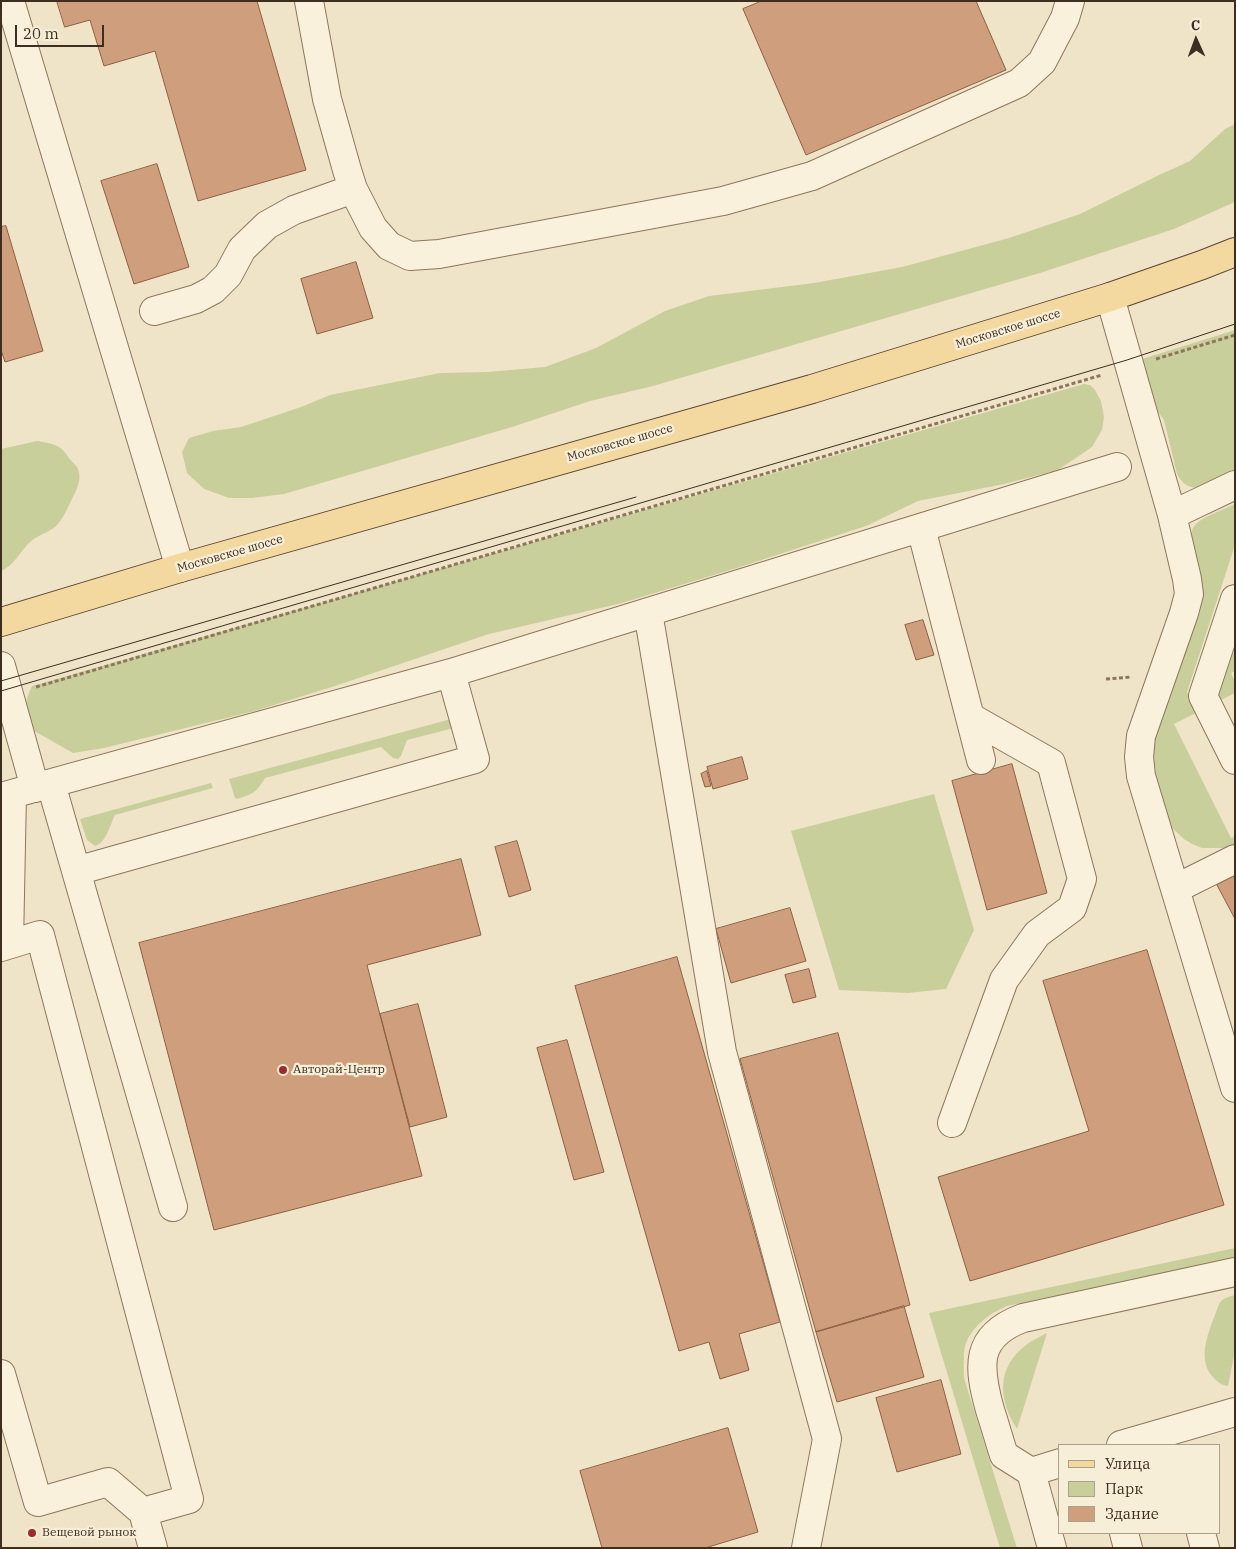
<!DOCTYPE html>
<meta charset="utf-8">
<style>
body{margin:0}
#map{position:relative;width:1236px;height:1549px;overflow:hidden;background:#f0e4c8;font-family:"IBM Plex Serif",serif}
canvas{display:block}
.frame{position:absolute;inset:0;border:2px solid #3d2e20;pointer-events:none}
.legend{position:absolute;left:1058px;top:1444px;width:162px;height:90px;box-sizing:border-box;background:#f7eed8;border:1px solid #ada18e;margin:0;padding:6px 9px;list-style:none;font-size:15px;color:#3d2e20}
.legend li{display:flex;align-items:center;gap:10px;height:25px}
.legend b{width:25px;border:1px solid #ada18e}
.north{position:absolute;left:1171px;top:15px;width:50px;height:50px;-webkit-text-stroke:4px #f7eed8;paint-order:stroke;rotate:358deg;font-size:14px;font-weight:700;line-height:20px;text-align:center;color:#3d2e20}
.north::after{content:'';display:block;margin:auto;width:18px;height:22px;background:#3d2e20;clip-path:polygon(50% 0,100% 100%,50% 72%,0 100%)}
.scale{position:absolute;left:15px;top:25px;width:89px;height:22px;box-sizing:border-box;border:2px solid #3d2e20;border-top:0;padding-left:6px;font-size:15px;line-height:18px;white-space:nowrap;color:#3d2e20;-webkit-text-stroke:4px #f7eed8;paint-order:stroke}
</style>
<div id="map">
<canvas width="1236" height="1549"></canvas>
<div class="frame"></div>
<ul class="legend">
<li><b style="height:6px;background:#f3d9a0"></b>Улица</li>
<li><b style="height:14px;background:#c9cf9b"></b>Парк</li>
<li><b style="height:14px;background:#cf9f7d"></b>Здание</li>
</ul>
<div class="north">С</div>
<div class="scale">20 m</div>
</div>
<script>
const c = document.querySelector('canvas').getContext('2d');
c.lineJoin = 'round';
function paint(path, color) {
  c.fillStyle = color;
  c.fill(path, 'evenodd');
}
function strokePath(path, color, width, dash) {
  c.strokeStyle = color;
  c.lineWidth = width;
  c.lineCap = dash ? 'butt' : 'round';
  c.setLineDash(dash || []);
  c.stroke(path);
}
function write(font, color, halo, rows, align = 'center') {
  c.font = font + ' "IBM Plex Serif",serif';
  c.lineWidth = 4.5;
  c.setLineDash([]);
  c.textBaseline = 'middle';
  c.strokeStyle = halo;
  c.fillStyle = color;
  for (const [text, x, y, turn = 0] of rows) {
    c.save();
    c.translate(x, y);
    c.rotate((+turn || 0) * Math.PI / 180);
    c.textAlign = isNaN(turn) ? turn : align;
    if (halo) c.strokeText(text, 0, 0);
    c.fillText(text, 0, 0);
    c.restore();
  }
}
paint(new Path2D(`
 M1235,124v78l-61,27 -134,44 -387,113 -63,15 -78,26 -228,67 -32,4h-23l-25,-9 -17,-16 -5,-21 7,-14 24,-7 28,-4 60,-20 29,-12 110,-22 47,-1 58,-5 51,-19 69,-37 44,-15 105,-13 88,-16 107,-29 71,-24 79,-39 31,-14 35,-32z
 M1235,330v141c-20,10 -44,30 -58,3l-13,-54 -15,-21 -7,-40z
 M1084,384l6,1 5,5 6,11 3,16 -2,13 -10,17 -34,23 -54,14 -86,17 -52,25 -126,41 -118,36 -133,31 -154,52 -80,25 -151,37 -31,5 -44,-25c-5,-17 -5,-26 3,-42z
 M37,441c17,3 23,3 32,17 2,3 6,6 8,9 6,11 0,22 -5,32 -5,10 -8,18 -15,26 -7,7 -16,9 -23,14 -13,9 -18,26 -33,32v-122z
 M1235,504v41l-48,147 9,21 -22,11 57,114 4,-2v9l-9,3h-24l-10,-4 -8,-5 -12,-11 -7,-10 -14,-53 5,-39 44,-115 2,-26 -11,-49c1,-4 1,-8 4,-11 7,-8 30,-16 40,-21z
 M1232,653h3v18l-4,2 4,8v12l-16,8 -2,-2c3,-14 3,-36 15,-46z
 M451,719l3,9 -47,12 -6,16 -3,3 -5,-1 -12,-11 -116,31c-9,15 -12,16 -28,21l-2,-1 -6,-19z
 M211,783l2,5 -98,27c-5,10 -9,28 -20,31l-8,-6 -7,-21z
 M934,794l40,136 -28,59 -38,4 -69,-3 -48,-159z
 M1235,1248v10l-228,48c-17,7 -36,21 -42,40 -2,10 -1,21 -1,32l53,170h-17l-71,-235z
 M1235,1295v56l-7,35c-7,-1 -12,-5 -16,-10 -17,-20 0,-51 7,-72 4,-6 8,-7 16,-9z
 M1047,1333l-30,96c-19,-30 -21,-61 9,-84 6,-5 14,-8 21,-12z`), '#c9cf9b');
const building = new Path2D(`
 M57,1h200l49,169 -108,31 -43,-150 -51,15 -14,-46 -25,7z
 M762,1h214l30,69 -200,85 -63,-146z
 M157,164l32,103 -55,17 -33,-103z
 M6,226l37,125 -38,11 -4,-12v-123z
 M356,262l17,56 -56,16 -16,-55z
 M923,620l11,35 -18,5 -11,-35z
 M742,757l6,22 -35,10 -6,-22z
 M1012,764l35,129 -60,17 -35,-129z
 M707,771l4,15 -6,1 -4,-13z
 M517,841l14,49 -22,7 -14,-50z
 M461,859l20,76 -114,30 55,211 -208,54 -75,-287z
 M1235,876v43l-18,-34z
 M790,908l16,53 -75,22 -15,-54z
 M1147,950l77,255 -254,76 -32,-104 151,-46 -46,-150z
 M677,957l103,365 -41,12 10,36 -29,9 -11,-37 -30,9 -104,-365z
 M809,969l7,28 -23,6 -8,-28z
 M418,1004l29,113 -37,10 -30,-113z
 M838,1033l72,272 -94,27 -76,-273z
 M567,1040l37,132 -30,8 -37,-132z
 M904,1306l20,71 -87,25 -21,-70z
 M941,1380l20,74 -64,18 -21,-74z
 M728,1428l30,104 -53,16h-103l-22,-77z`);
paint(building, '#cf9f7d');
strokePath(building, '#8d5f41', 1);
const minor = new Path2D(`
 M10,1l170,567
 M309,1l18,98 20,71 6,19 20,39 16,18 21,10 29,-2 284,-53 89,-25 207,-93 23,-21 23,-44 5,-17
 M1110,297l62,218 63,-30
 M154,311l42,-12 17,-9 15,-15 14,-26 25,-24 27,-15 59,-21
 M1172,515l15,64 2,15 -5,19 -43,123 -2,21 2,19 94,312
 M921,528l60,232
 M1235,599l-32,97 32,64
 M648,612l74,440 105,387 -21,109
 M1,666l34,122
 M51,784l122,423
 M1,797l450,-124 666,-206
 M76,871l399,-112 -24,-86
 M1175,889l60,-30
 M9,944l3,-150
 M1,947l39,-12 149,564 -46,13 10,36
 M952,1123l52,-143 33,-46 35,-26 10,-29 -31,-116 -81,-46
 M1,1374l37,128 70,-20 35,30
 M1121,1445l114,-33
 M1031,1472l29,-9
 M1124,1533l4,15
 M1201,1533l4,15
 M1052,1548l-21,-76 -27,-17c-5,-15 -9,-30 -14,-45 -12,-43 -16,-74 33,-92l212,-46`);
const major = new Path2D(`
 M1,622l179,-54 632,-179 298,-92 92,-32 33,-13`);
strokePath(minor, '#8d765c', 30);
strokePath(major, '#5b4430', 30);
strokePath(new Path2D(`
 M1156,359l79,-24
 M1106,679l25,-2
 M36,687l1066,-312`), '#8d765c', 3, [4, 2.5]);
strokePath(minor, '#faf1dc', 28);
strokePath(major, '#f3d9a0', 28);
strokePath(new Path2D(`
 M1,681l635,-184
 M1,691l1126,-331 108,-36`), '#3d2e20', 1);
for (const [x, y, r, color] of [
 [283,1070,5,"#9e2a2b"],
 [32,1533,5,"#9e2a2b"]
]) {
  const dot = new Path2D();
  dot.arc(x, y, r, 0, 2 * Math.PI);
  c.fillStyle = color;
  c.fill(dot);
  strokePath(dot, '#f7eed8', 2);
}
write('12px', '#3d2e20', '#f7eed8', [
 ["Московское шоссе",1008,329,-17],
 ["Московское шоссе",620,443,-16],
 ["Московское шоссе",230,554,-16]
]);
write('12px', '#3d2e20', '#f7eed8', [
 ["Авторай-Центр",293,1070],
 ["Вещевой рынок",42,1533]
], 'left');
</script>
